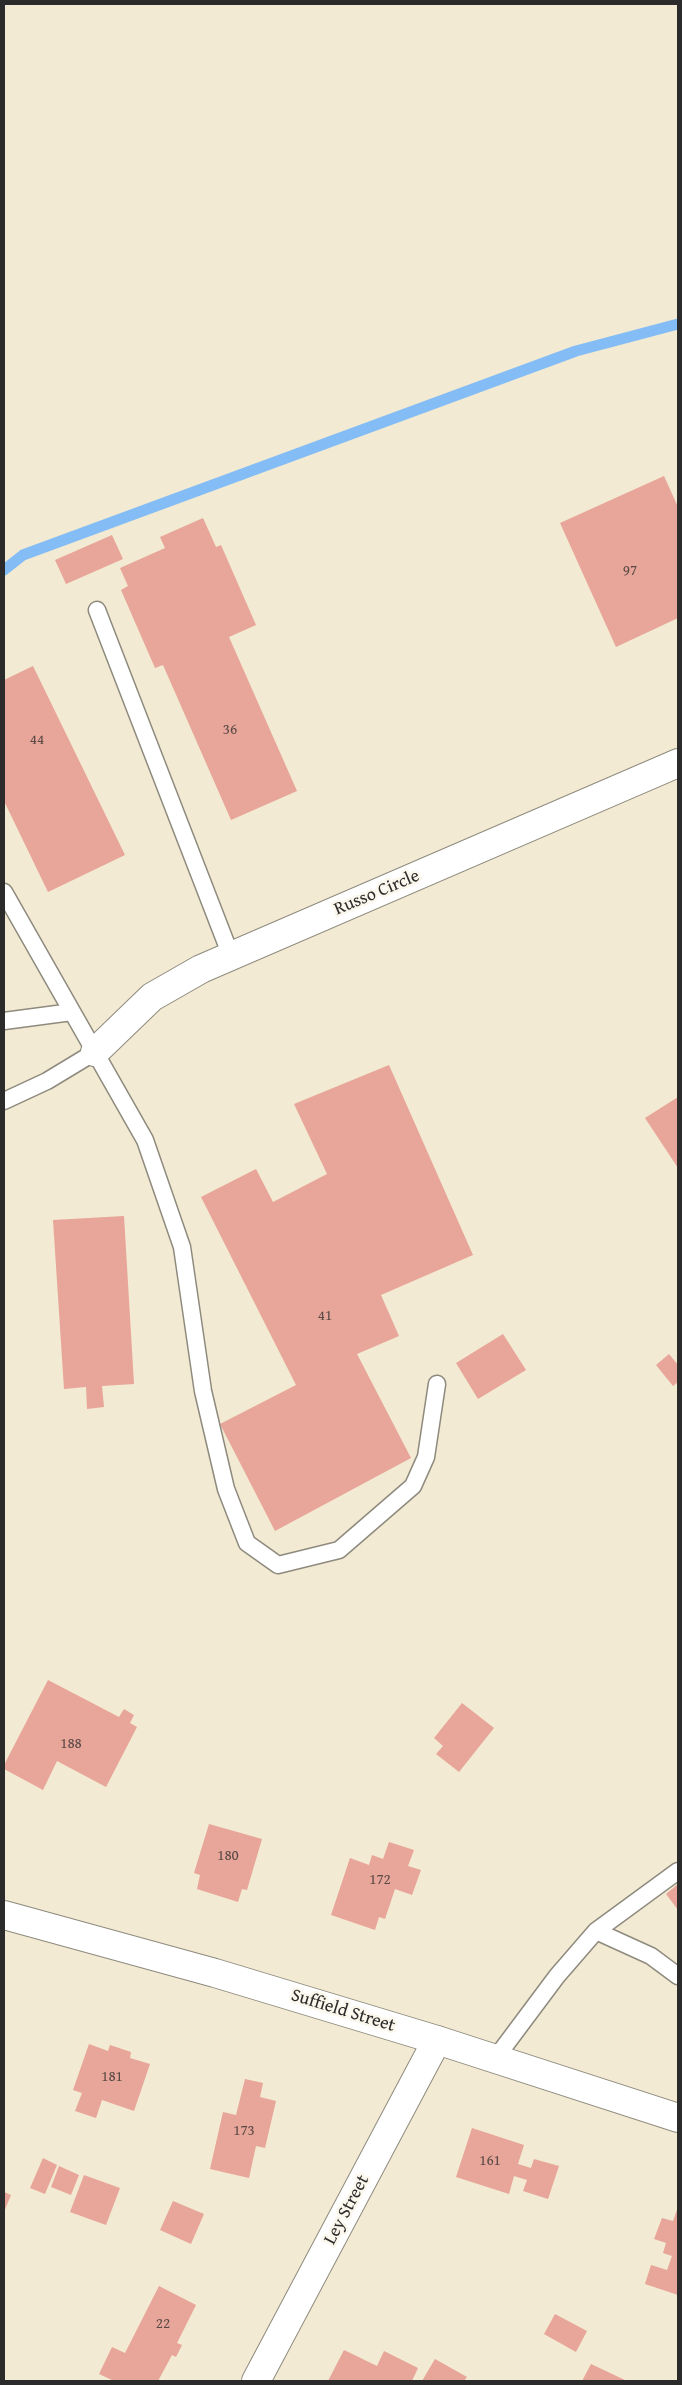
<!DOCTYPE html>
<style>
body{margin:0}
#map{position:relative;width:682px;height:2385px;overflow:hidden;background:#f2ead2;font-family:"Gentium Book Plus",serif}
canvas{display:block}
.frame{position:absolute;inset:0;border:5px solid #2b2b2b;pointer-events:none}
</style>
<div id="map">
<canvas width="682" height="2385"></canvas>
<div class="frame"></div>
</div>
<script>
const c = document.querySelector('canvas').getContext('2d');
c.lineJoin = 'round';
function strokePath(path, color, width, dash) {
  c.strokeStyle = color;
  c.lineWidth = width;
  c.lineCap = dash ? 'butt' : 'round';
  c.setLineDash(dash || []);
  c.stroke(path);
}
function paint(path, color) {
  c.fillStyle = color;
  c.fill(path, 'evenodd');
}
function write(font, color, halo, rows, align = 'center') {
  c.font = font + ' "Gentium Book Plus",serif';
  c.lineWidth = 5;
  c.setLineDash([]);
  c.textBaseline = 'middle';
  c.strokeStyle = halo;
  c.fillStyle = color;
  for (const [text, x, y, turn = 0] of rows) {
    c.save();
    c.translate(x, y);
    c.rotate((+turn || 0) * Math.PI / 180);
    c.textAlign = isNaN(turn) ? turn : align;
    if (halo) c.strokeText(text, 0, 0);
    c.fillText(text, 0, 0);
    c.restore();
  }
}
strokePath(new Path2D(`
 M4,570l19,-15 553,-204 102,-27`), '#84bdf5', 11);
paint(new Path2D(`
 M664,476l14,31v111l-62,29 -56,-124z
 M203,518l13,29 5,-2 35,80 -27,12 68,154 -66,29 -68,-155 -8,3 -34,-78 7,-4 -8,-18 45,-20 -5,-11z
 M112,535l11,24 -57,25 -11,-24z
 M33,666l92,189 -77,37 -44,-91v-121z
 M389,1065l84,190 -92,40 18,41 -42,18 54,104 -136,73 -55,-107 76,-39 -95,-188 55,-28 17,33 54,-28 -33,-70z
 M678,1097v71l-33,-50z
 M124,1216l10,168 -32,2 2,21 -17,2 -1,-22 -22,2 -11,-169z
 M503,1334l23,36 -48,29 -22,-36z
 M669,1354l9,11v17l-5,4 -17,-21z
 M48,1680l71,37 5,-8 10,6 -4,8 7,4 -31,60 -49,-26 -14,29 -39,-21v-4z
 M462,1703l32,25 -35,44 -23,-18 7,-8 -9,-8z
 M209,1824l53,15 -15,51 -5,-1 -4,13 -41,-13 3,-14 -6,-2z
 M389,1842l25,8 -6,16 13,4 -9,25 -17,-6 -10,30 -6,-2 -4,13 -44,-15 19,-57 19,7 3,-10 11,4z
 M678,1884v26l-12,-16z
 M89,2044l19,7 2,-6 21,7 -1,6 20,6 -16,47 -32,-11 -6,18 -21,-7 7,-18 -9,-3z
 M245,2079l18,4 -3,14 16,4 -11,47 -9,-2 -7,32 -39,-9 13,-57 13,3z
 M472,2128l52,17 -6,19 13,4 3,-9 25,7 -11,33 -25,-8 4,-11 -13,-4 -5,18 -53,-17z
 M43,2158l14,7 -12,29 -15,-6z
 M59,2166l20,9 -8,20 -20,-8z
 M84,2175l36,13 -14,37 -36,-13z
 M4,2192l7,3 -7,17z
 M173,2201l31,13 -13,30 -31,-14z
 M678,2207v88l-33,-11 6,-19 16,5 5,-14 -9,-3 3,-10 -12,-4 8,-21 11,3z
 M159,2286l37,19 -19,38 5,2 -6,12 -4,-2 -14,26h-44l-15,-7 13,-27 13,6z
 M555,2314l32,17 -11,21 -32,-18z
 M344,2350l33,16 7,-15 34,17 -6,13h-84z
 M435,2359l32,18 -3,4h-42z
 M591,2364l36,17h-45z`), '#e8a599');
const service = new Path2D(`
 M97,610l134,346
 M4,892l141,248 37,107 21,144 23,98 21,54 31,22 61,-15 74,-64 13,-29 11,-73
 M4,1021l68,-9
 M4,1101l43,-20 48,-29
 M596,1931l55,25 27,20
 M495,2059l62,-83 39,-45 82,-60`);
const minor = new Path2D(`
 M95,1052l57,-55 49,-28 477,-206
 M256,2381l181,-341`);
const secondary = new Path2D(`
 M4,1915l211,58 222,67 241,78`);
strokePath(service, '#8e8a7e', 19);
strokePath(minor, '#8e8a7e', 30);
strokePath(secondary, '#8e8a7e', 30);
strokePath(service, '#fff', 16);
strokePath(minor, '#fff', 28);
strokePath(secondary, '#fff', 28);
write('15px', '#5a4a46', null, [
 ["97",630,571],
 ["36",230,730],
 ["44",37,740],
 ["41",325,1316],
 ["188",71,1744],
 ["180",228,1856],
 ["172",380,1880],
 ["181",112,2077],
 ["173",244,2131],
 ["161",490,2161],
 ["22",163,2324]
]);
write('18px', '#2b2b2b', '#fbf7ec', [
 ["Russo Circle",377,893,-23],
 ["Suffield Street",343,2011,17],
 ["Ley Street",347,2210,-62]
]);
</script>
